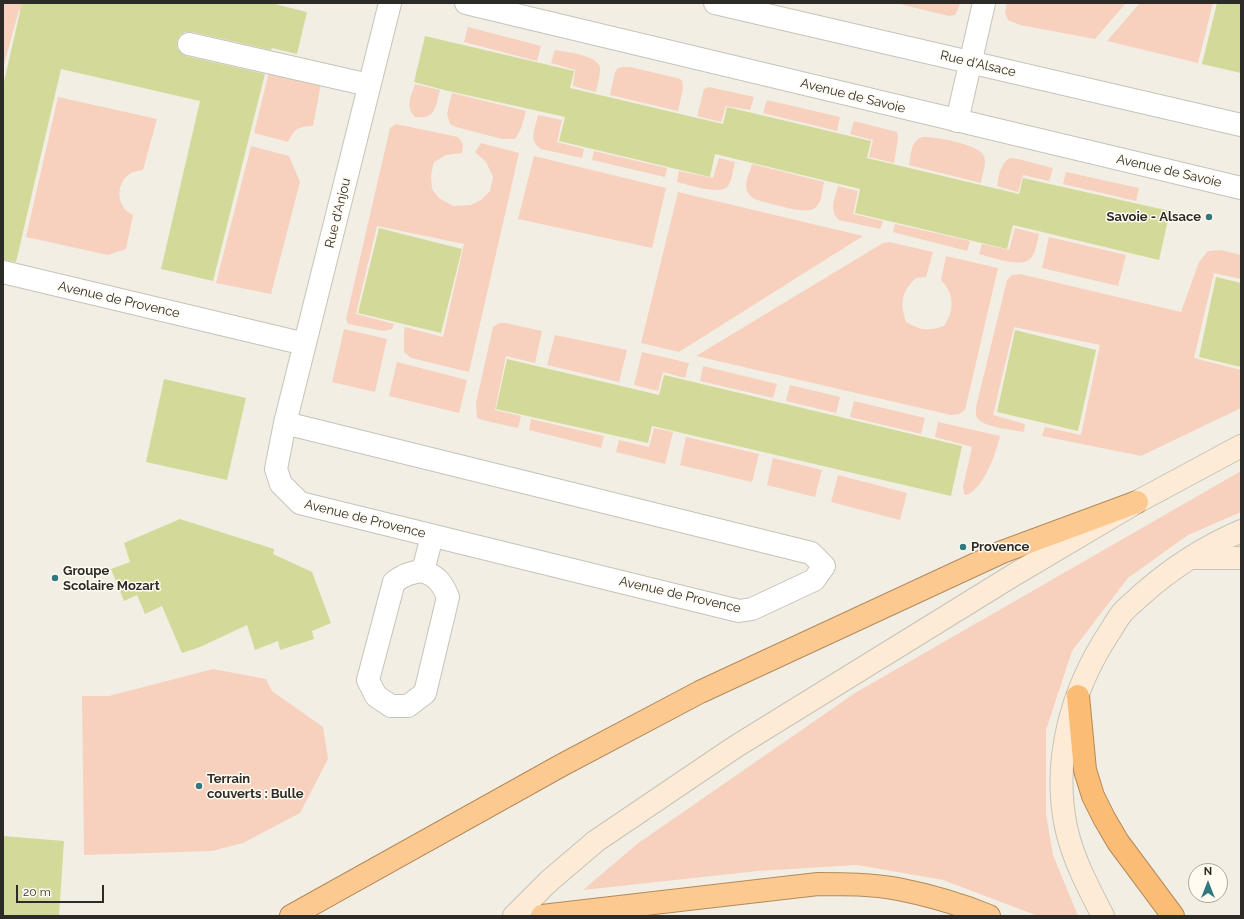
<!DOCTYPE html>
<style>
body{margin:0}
#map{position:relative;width:1244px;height:919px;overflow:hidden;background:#f2eee4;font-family:Raleway,sans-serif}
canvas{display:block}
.frame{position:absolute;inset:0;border:4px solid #2c2b27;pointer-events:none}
.north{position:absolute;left:1188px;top:863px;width:40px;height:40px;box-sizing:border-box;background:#fffbf1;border:1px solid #aba8a0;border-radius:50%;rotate:0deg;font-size:11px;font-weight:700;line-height:16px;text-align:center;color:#2c2b27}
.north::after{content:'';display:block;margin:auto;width:14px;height:18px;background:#30797e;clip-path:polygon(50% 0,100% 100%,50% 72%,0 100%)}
.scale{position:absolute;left:16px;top:885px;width:88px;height:18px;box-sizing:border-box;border:2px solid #2c2b27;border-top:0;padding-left:5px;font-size:12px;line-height:14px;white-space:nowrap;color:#2c2b27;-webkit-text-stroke:3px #fffbf1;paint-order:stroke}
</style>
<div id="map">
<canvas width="1244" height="919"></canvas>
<div class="frame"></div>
<div class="north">N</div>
<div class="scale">20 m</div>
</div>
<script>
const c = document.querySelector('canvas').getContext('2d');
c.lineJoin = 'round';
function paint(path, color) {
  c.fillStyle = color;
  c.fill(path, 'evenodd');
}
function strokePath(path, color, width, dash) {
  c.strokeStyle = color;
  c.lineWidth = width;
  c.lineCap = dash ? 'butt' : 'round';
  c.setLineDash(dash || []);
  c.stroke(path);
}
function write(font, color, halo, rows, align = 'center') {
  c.font = font + ' Raleway,sans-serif';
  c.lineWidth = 3;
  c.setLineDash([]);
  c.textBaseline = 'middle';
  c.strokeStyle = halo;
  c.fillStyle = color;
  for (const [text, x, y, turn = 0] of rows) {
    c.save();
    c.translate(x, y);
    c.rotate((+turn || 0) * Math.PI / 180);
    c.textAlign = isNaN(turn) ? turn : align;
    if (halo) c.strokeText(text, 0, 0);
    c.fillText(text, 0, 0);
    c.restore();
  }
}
paint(new Path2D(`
 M3,3h61l-5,17 -40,-10 -16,58z
 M895,3h65l-2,6 -3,6 -6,1z
 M1007,3h119l-31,36 -75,-14 -12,-5 -3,-7z
 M1140,3h73l-15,60 -91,-22z
 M468,27l73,19 -4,15 -73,-19z
 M555,50c11,2 42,5 45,17 1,7 -3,18 -4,25l-23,-6 2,-16 -24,-7z
 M624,67h6l47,11 5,2 1,9 -5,22 -68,-16 5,-23 3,-4z
 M269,72l52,12 -8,42c-14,0 -19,3 -25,16l-34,-9z
 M415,84l25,6c-5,18 -4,29 -25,27 -10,-11 -4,-20 0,-33z
 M709,87l45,10 -4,13 -24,-4 -5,16 -24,-6 7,-27z
 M452,93l74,18c-3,11 -5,20 -11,28h-13l-46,-12 -6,-3 -3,-10z
 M58,97l99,22 -14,51c-5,1 -12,2 -15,5 -13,11 -11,33 5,40l-7,34 -18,6 -82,-18z
 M767,100l73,17 -3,14 -74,-18z
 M538,115l24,5 -5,22 27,7 -2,9 -41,-9c-13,-9 -6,-20 -3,-34z
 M854,121l43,11 1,7 -4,24 -25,-6 4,-17 -23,-6z
 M396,124l62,13 5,7 -1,9 -16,2 -12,7 -3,13 1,14 7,9 14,8 18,-1 10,-5 9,-9 3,-14 -7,-15 -11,-10 6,-9 38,10 -50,219 -58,-14 -7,-6v-19l1,-6 38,10 21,-93 -87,-18 -21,88 38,10 -2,5 -9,2 -35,-7 -2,-5 44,-191z
 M923,137c12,0 56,7 61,19 3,8 -2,19 -3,27l-72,-18c2,-11 2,-25 14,-28z
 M251,146l38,10 11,26 -29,112 -55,-11z
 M594,151l73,17 -2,9 -73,-17z
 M534,156l132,32 -14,60 -134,-29z
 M719,158l16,4c-2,7 -3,19 -7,24 -7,10 -41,-2 -51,-4l2,-11 34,7z
 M1010,158l8,1 35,9 -4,13 -26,-6 -5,17 -21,-6c2,-10 3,-23 13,-28z
 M752,164l72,18c-2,8 -2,21 -9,26 -8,8 -49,-6 -61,-9 -14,-11 -6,-20 -2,-35z
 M1066,172l73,16 -3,13 -73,-17z
 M838,186l20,5 -5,23 30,7 -3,8 -41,-9c-11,-11 -4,-21 -1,-34z
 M678,192l185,44 -184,116 -38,-9z
 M895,224l75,17 -3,10 -74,-19z
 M1015,228l24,6c-2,8 -3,18 -8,24 -9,11 -40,-1 -52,-4l3,-10 27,6z
 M1049,237l77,18 -8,31 -76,-18z
 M889,242l44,10 -7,25 -10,1c-15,14 -16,25 -10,44 16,9 21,9 38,4 11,-17 10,-32 -3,-46l5,-24 52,12 -33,142 -6,4 -8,1 -255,-59 187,-113z
 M1221,250l20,5v24l-27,-6 -20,85 47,12v38l-100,48 -99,-20 3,-9 36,8 19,-90 -86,-18 -21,88 32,9 -1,8c-12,-2 -39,-5 -46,-13 -3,-4 -2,-8 -2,-12l31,-127 5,-5 8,-1 161,38 18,-50 9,-11z
 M499,323h7l36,8 -7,32 -29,-7 -11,54 26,6 -3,12 -36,-8 -5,-2 -1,-15 17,-76z
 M344,329l43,10 -12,53 -43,-10z
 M555,335l72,15 -8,32 -72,-17z
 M642,352l47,11 -4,15 -22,-6 -5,19 -24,-6z
 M397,362l70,18 -8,33 -70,-17z
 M703,366l74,18 -4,14 -73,-17z
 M790,385l50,12 -4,16 -50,-12z
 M854,401l71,17 -4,16 -71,-17z
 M531,419l73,17 -3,12 -72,-18z
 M938,422l62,14c-5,19 -15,50 -33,59l-3,-1 -1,-7 9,-40 -37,-10z
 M654,428l19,4 -8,32 -49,-12 3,-12 30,7z
 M686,437l73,17 -7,28 -72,-17z
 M773,458l49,12 -7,27 -48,-12z
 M1241,471v41l-53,23 -60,43 -56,73 -26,79v84l7,41 25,61h-40l-95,-36 -86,-15 -99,6 -175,19 54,-46 218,-151z
 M838,475l69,18 -7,27 -69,-18z
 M213,669l53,10 6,12 51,36 5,32 -28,54 -57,30 -31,8 -128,4 -2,-159h27z`), '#f7d1be');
paint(new Path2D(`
 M22,3h249l36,9 -10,42 -25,-6 -1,2 -79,-18h-7l-5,3 -3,6v7l4,5 5,3 79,18 -52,207 -52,-12 39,-168 -139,-32 -45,193 -13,-2v-174z
 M1217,3h24v70l-39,-9z
 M425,36l149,35 -4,17 153,36 4,-17 144,34 -4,17 152,36 4,-16 147,33 -11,49 -146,-35 -6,24 -152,-36 5,-24 -145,-35 -5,23 -151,-36 6,-24 -121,-27 -30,-8z
 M379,228l83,21 -21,84 -83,-20z
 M1216,277l25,6v84l-42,-10z
 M1015,330l81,20 -18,81 -81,-19z
 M507,359l152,36 5,-20 298,71 -11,50 -299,-70 -4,17 -152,-34z
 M164,379l82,19 -19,82 -81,-18z
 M180,519l94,30 -1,5 39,18 19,51 -19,8 2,8 -34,11 -2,-9 -23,9 -8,-25 -47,22 -18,6 -20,-47 -17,8 -8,-19 -13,6 -13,-32 19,-7 -6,-19z
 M3,836l61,5 -5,75h-56z`), '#d3da99');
const minor = new Path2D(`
 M466,3l775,185
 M715,3l526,122
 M189,44l180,41
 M957,121l27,-118
 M3,272l302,72
 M285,423l526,130 13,13 -10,14 -62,29 -13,2 -439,-108 -19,-19 -5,-15 9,-46 105,-420
 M423,571c15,6 19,12 25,26l-23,96 -17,13h-17l-15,-10 -8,-16 26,-98c10,-7 17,-10 29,-11z
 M423,571l9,-35`);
const secondary = new Path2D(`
 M1191,558h50
 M514,916l35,-35 47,-40 139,-94 277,-171 125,-74 104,-56
 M1103,916c-15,-29 -30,-57 -37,-89 -14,-67 6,-138 43,-194 4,-6 8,-14 13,-20 5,-6 12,-11 18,-17 29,-26 64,-49 101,-65`);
const trunk = new Path2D(`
 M291,916l271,-151 138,-73 302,-140 135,-50
 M542,916l276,-32c26,0 54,0 80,5 30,6 62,15 91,27`);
const motorway = new Path2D(`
 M1078,696l7,74 8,26 11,22 14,24 55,74`);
strokePath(minor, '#c6c3b9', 24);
strokePath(secondary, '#c6c3b9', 24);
strokePath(trunk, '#b38a5a', 24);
strokePath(motorway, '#b38a5a', 24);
strokePath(minor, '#fff', 22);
strokePath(secondary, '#feebd6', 22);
strokePath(trunk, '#fcca90', 22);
strokePath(motorway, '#fbbd75', 22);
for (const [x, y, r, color] of [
 [1209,217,4,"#30797e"],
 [963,547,4,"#30797e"],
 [55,578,4,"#30797e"],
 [199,786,4,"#30797e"]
]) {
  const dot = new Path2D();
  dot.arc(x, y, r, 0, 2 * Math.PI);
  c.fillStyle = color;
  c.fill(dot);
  strokePath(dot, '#fffbf1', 1.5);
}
write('13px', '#2c2b27', '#fffbf1', [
 ["Rue d'Alsace",978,64,13],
 ["Avenue de Savoie",853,96,14],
 ["Avenue de Savoie",1169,171,13],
 ["Rue d'Anjou",338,213,-76],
 ["Avenue de Provence",119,300,13],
 ["Avenue de Provence",365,519,14],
 ["Avenue de Provence",680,595,13]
]);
write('bold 13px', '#2c2b27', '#fffbf1', [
 ["Savoie - Alsace",1201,217,"right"],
 ["Provence",971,547],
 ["Groupe",63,571],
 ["Scolaire Mozart",63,586],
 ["Terrain",207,779],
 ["couverts : Bulle",207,794]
], 'left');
</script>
